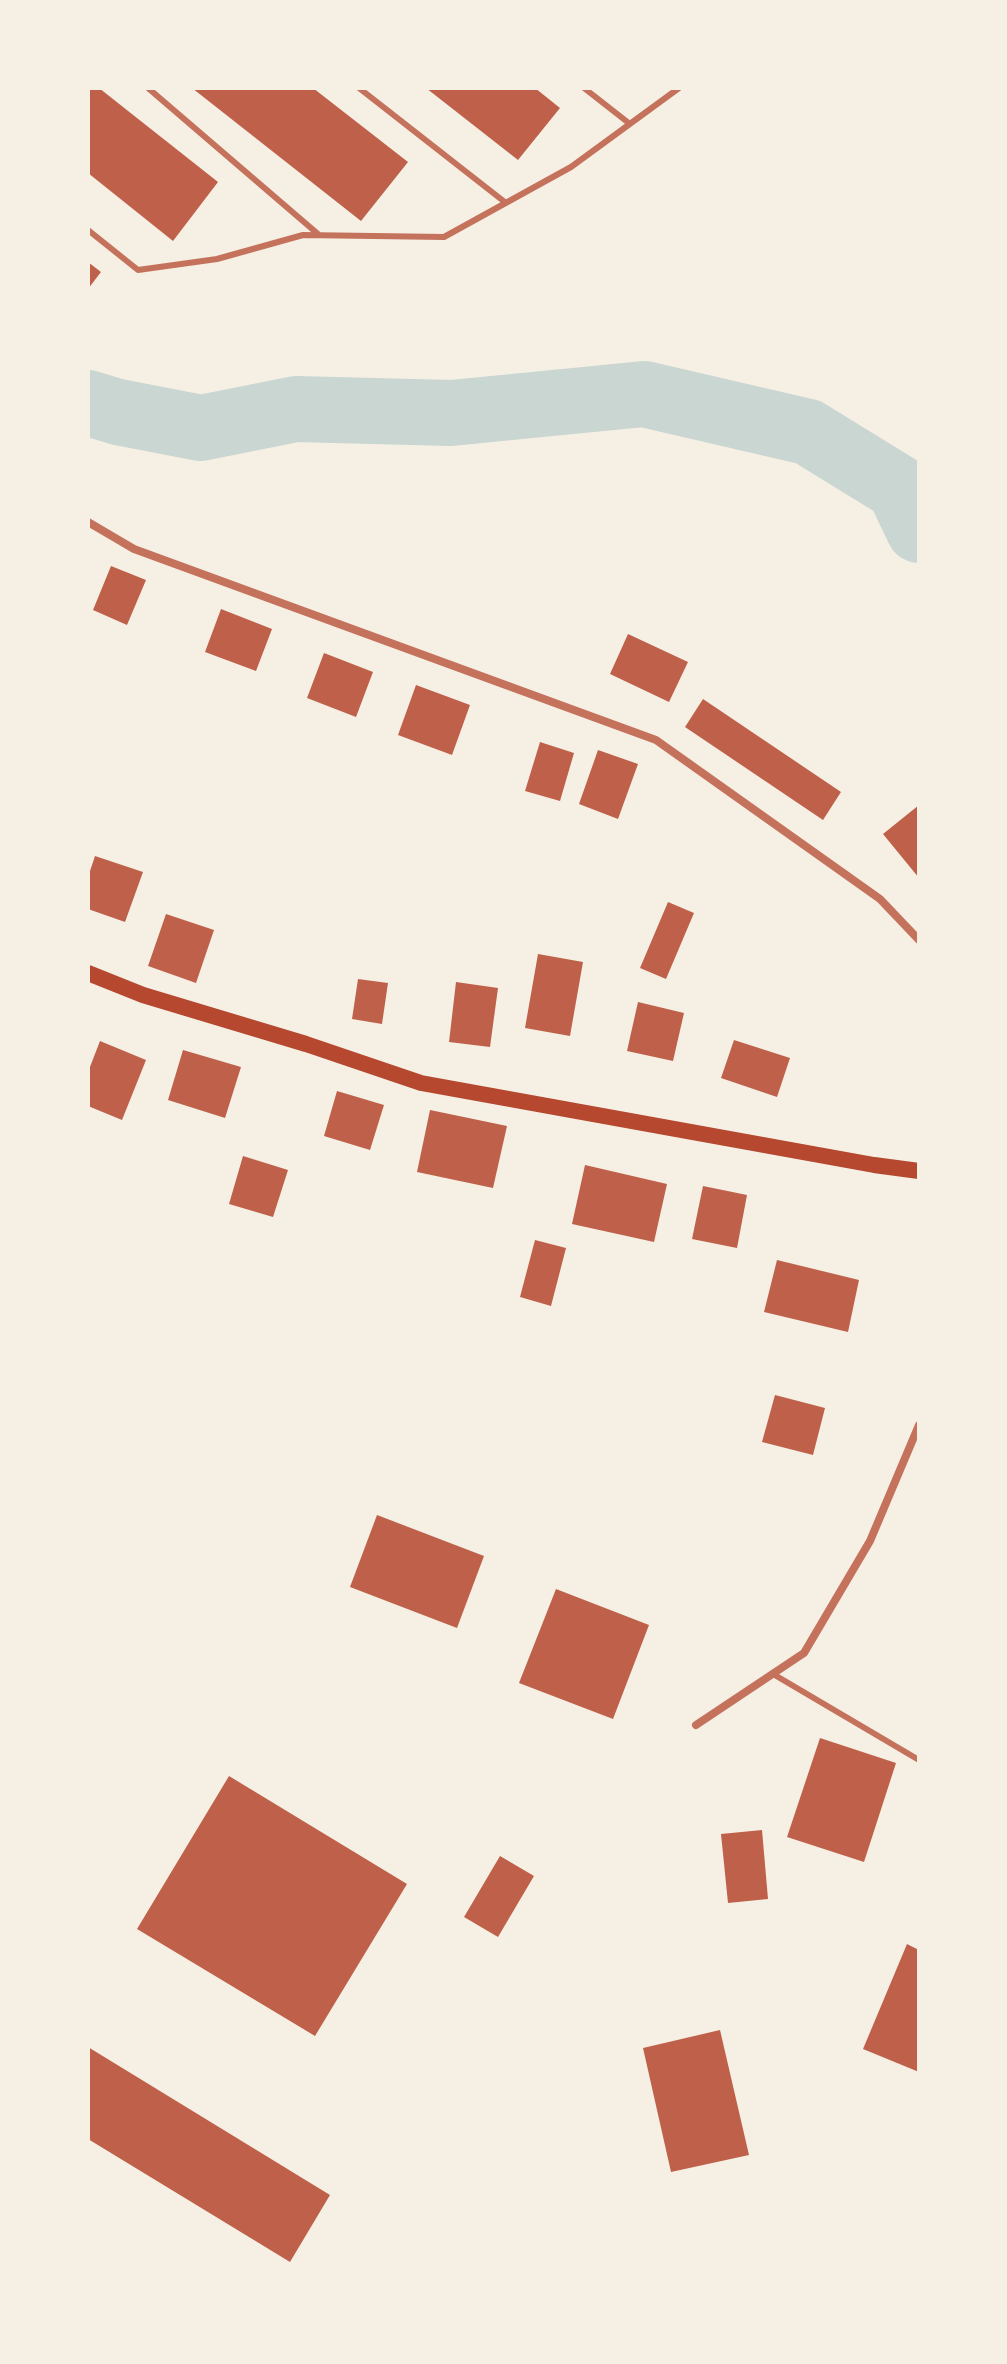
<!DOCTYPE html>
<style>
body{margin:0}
#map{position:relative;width:1007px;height:2364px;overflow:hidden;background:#f6efe4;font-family:"Exo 2",sans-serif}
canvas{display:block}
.frame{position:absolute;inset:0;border:90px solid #f6efe4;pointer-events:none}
</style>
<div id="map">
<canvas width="1007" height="2364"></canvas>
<div class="frame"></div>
</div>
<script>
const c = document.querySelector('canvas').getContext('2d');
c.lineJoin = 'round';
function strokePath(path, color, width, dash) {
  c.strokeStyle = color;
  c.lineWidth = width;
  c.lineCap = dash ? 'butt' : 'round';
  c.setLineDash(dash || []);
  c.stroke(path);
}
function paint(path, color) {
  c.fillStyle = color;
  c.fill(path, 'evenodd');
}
strokePath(new Path2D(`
 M88,403l30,9 83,16 95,-19 155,4 193,-19 164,38 91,56 20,42`), '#c9d6d2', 66);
paint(new Path2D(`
 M88,88h11l119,94 -45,59 -85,-68z
 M192,88h121l95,74 -47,59z
 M426,88h109l25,20 -42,52z
 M88,262l13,10 -13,17z
 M111,566l35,14 -19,45 -34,-15z
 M221,609l51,20 -16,42 -51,-19z
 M628,634l60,28 -19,40 -59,-28z
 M324,653l49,19 -17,45 -49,-19z
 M416,685l54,20 -18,50 -54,-20z
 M703,699l138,93 -18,28 -138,-93z
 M540,742l34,11 -14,48 -35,-10z
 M598,750l40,14 -20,55 -39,-15z
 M919,805v73l-36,-44z
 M95,856l48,16 -18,50 -37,-13v-32z
 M668,902l26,11 -28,66 -26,-11z
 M166,914l48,16 -18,53 -48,-17z
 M538,954l45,8 -13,74 -45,-8z
 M358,979l30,4 -6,41 -30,-5z
 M456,982l42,6 -8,59 -41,-5z
 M638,1002l46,11 -11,48 -46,-10z
 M734,1040l56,18 -13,39 -56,-19z
 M100,1041l46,19 -24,60 -34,-14v-34z
 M183,1050l58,17 -16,51 -57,-18z
 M337,1091l47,14 -14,45 -46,-14z
 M430,1110l77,16 -14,62 -76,-16z
 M243,1156l45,14 -15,47 -44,-13z
 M585,1165l82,19 -13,58 -82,-18z
 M703,1186l44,9 -10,53 -45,-9z
 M535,1240l31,8 -15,58 -31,-9z
 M777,1260l82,20 -11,52 -84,-20z
 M775,1395l50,13 -12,47 -51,-13z
 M377,1515l107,41 -27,72 -107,-41z
 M556,1589l93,36 -36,94 -94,-36z
 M820,1738l76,25 -32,99 -77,-25z
 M229,1776l178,108 -92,152 -178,-107z
 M762,1830l6,69 -40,4 -7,-69z
 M500,1856l34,20 -36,61 -34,-20z
 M907,1944l12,6v122l-56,-23z
 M720,2030l29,125 -78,17 -28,-124z
 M88,2047l242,148 -40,67 -202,-123z`), '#bf614a');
strokePath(new Path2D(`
 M148,88l170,146
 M359,88l147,115
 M584,88l46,36
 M88,230l50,40 79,-11 86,-24 141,2 127,-70 108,-79
 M773,1674l146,86`), '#c5725c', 6);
strokePath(new Path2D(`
 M88,522l46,27 522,191 224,159 39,41
 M696,1725l108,-72 66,-112 49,-116`), '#c5725c', 8);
strokePath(new Path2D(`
 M88,973l55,22 163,49 115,39 453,82 45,6`), '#b5482f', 16);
</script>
